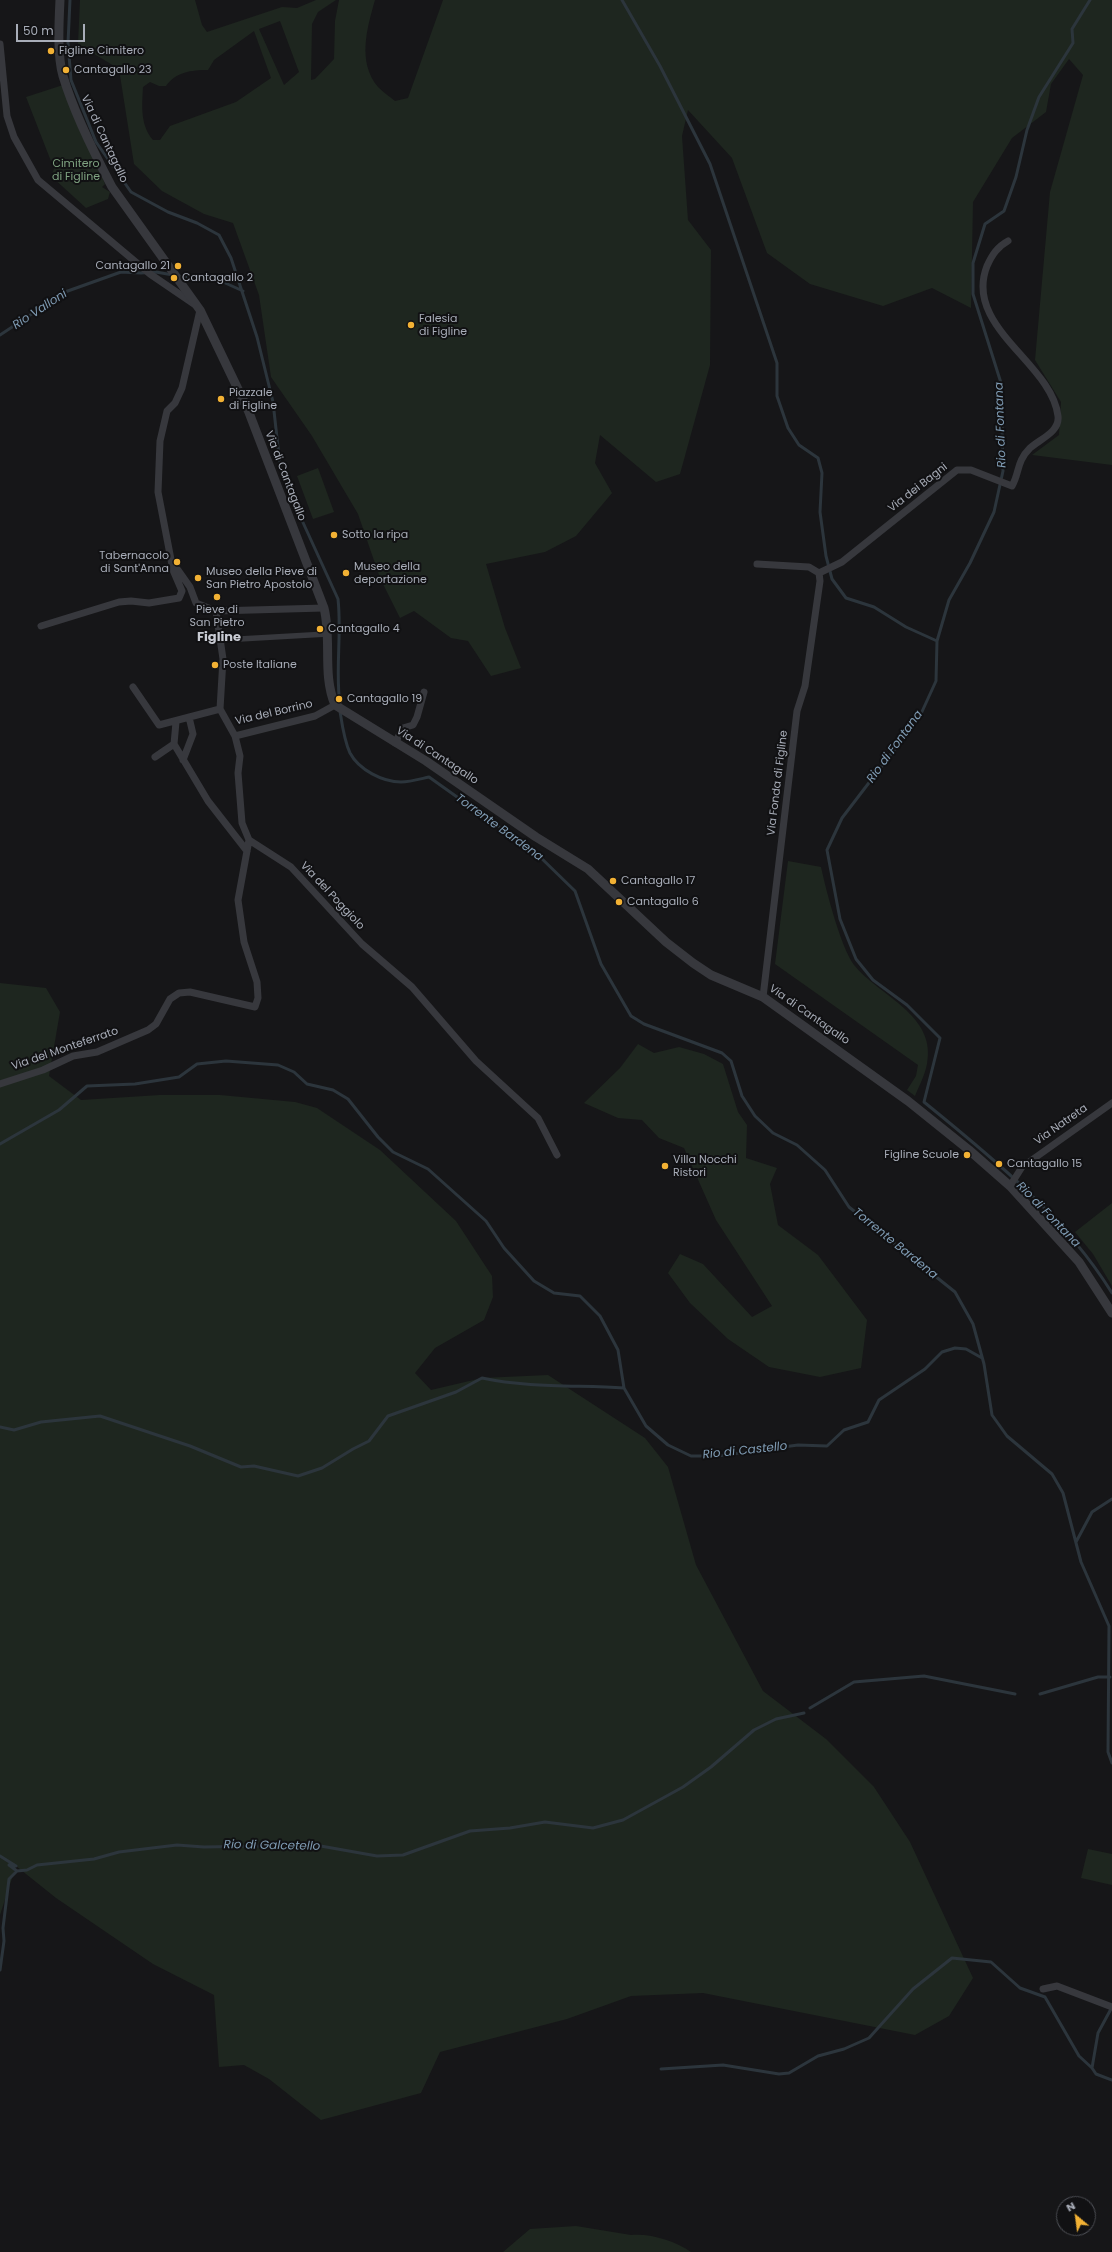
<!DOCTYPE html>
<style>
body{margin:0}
#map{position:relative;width:1112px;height:2252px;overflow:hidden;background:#161618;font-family:Poppins,sans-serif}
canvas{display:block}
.north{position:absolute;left:1056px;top:2196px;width:40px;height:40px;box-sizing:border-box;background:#111113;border:1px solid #4d4f55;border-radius:50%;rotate:331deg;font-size:11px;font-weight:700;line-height:16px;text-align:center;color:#a8adb8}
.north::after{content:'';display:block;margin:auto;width:14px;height:18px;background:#f2b134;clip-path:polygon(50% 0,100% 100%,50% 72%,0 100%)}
.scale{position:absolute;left:16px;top:24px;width:69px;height:18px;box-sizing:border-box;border:2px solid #a8adb8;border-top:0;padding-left:5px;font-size:12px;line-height:14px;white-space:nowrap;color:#a8adb8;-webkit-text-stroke:3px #111113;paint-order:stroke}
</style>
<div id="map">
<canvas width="1112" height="2252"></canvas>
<div class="north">N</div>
<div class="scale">50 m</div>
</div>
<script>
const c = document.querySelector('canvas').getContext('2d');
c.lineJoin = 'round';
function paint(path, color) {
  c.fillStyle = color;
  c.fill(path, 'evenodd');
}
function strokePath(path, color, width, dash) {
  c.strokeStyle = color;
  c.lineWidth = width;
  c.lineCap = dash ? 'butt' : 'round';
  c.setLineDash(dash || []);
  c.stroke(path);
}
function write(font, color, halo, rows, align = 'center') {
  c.font = font + ' Poppins,sans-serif';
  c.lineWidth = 4;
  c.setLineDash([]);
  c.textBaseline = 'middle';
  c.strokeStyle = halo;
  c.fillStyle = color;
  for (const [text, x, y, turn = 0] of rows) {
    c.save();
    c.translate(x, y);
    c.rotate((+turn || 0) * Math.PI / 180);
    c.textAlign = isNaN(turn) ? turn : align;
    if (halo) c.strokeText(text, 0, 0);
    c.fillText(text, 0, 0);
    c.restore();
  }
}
paint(new Path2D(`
 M80,0h115l7,25 5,7 75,-25 15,1 19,-8h20l-18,12 -6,12 -1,56 4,-1 19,-20 1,-38 4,-21h36c-8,28 -18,62 3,87 5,5 12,10 17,14l13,-3 35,-98h669v465l-80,-10 27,-20 2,-33 -26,-42 15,-168 33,-117 -14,-16 -18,25 -5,28 -34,26 -39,64 -2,106 -39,-20 -49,18 -73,-22 -43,-31 -35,-95 -44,-48 -6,26 6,84 23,30 -1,115 -30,109 -24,8 -56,-47 -5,28 17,30 -36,43 -31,16 -59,12 19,64 16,40 -30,8 -23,-35 -17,-3 -37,-27 -14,7 -20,-40 -22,-64 -46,-78 -41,-59 -12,-82 -26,-72 -29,-9 -42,-23 -28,-27 -15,-95 -41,-25zM280,21l19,51 -15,13 -25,-56zM254,31l17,47 -35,24 -66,24 -10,14h-7c-13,-15 -11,-34 -10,-53l7,-5 9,4h7c10,-14 25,-16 42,-16l6,-10z
 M63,85l42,99 -3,3 8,5 -2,7 -22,9 -35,-32 3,-7 -28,-72z
 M318,468l16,44 -21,7 -16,-43z
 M788,861l33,6c5,23 20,81 33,98 25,31 83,50 73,99 -2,11 -8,22 -12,32l-8,-6 9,-14 2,-11 -143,-101z
 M0,983l46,5 14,24 -11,64 32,24 79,-5h60l75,7 22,6 63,42 76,71 36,55 1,21 -9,23 -49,28 -20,25 16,17 51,-12 66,-3 97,63 23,29 28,98 67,126 63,48 48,48 36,55 63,136 -24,38 -34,19 -212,-42 -72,3 -64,23 -127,33 -19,41 -100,27 -52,-41 -25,-14 -25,2 -5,-72 -61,-31 -97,-66 -40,-32 -16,49z
 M638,1044l16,9 25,-6 25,7 19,10 15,48 9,13 -1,33 31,10 -7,16 8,41 40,30 49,65 -6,48 -41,9 -51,-10 -41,-28 -38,-36 -22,-30 12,-19 23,10 49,53 20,-11 -56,-86 -32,-72 -25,-10 -17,-18 -24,-2 -34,-15 36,-35z
 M1112,1203v83l-19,-32 -18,-22z
 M1088,1849l24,5v31l-31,-7z
 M576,2226l55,9c19,-2 45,6 60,17h-188l27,-23z`), '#1e261f');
strokePath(new Path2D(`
 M70,0l-2,43 3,37 25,62 35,50 37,20 29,11 22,12 12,23 26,79 16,65 7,63 4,16 54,118c4,36 -3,71 2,106
 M622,0l38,66 50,98 67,199v33l11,32 11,17 19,13 4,15 -2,39 6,44 6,23 14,19 28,9 32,20 31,14
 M1090,0l-18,29 1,14 -34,54 -12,33 -11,47 -12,34 -19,13 -12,39v31l28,89 2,88 -9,41 -24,51 -21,37 -12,41 -1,40 -16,35 -78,102 -15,32 13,69 16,40 17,21 34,25 33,33 -16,64c69,56 141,115 188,191
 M178,276l45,6 20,9
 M0,335l65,-43 56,-20 20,1 15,-1 17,3
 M340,711c2,13 4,29 10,42 9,17 33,29 51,29 9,0 19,-3 28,-5l108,77 38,37 26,73 30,52 13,8 78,29 9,8 11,35 13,20 18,17 24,12 28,25 24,37 106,85 18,32 11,40 8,51 15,21 45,38 11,19 18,69 28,64 -1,126 4,11
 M0,1144l59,-34 28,-24 48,-2 44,-7 18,-13 29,-3 52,4 16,7 13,12 26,6 15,9 30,38 15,15 35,17 58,52 18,27 30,33 20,12 26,3 20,20 18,34 6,38 22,38 22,19 23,11h26l81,-11 29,1 17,-16 24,-8 11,-22 46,-31 17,-17 13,-4 11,1 16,9
 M0,1427l14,3 27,-8 59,-6 90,30 51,21 13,-1 44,10 24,-8 31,-19 16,-8 19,-25 68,-24 26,-14c47,10 95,7 142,10
 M1076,1542l16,-30 20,-13
 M1040,1694l58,-17h12
 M810,1708l44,-26 70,-6 91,18
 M0,1856l16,10 -7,-1 8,6 10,-1 10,-5 57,-6 25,-7 58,-7 27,2 111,-2 62,11 26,-1 67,-24 40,-3 35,-6 48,6 30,-8 60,-33 28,-20 43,-37 22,-11 28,-6
 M0,1970l4,-29 -1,-13 6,-49 8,-8
 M1112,2007l-14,26 -6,35 4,6 16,6
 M661,2069l62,-4 56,9 10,-1 29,-17 26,-7 25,-11 44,-49 39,-31 39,4 29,26 25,9 34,59 13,12`), '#2c353c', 3);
strokePath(new Path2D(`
 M222,640l105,-6`), '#37383d', 5.5);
strokePath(new Path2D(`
 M0,44l7,72 7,21 24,43 112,94 44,30
 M757,564l52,3 10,6
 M173,570h5l12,17 6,16 20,8 108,-3
 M819,573l23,-11 115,-92h14l41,16c8,-14 4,-24 18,-38 10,-9 30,-16 28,-32 -6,-53 -95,-89 -71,-150 5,-11 10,-19 21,-25
 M216,611l7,48 -3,50
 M41,626l78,-24 12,-1 18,2 30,-5 3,-7 -9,-21 -15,-78 2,-51 7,-30 8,-8 7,-15 18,-78
 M133,687l26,38 61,-16
 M220,709l15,27 80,-20 20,-11
 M235,736l5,20 -2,17 4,50 7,17 42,27 71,77 50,43 64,74 62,57 19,37
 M395,743l8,-15 10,-3 4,-8 7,-25
 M174,744l2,-22
 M155,757l19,-13 34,57 39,50
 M183,760l10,-26 -4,-17
 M763,997l34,-286 8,-25 15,-105 -1,-8
 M0,1084l43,-14 30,-14 24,-4 51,-22 8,-6 14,-25 9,-6 11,-1 65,15 3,-9 -1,-16 -13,-40 -6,-42 11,-60
 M1010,1186l12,-19 90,-64
 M1043,1989l14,-3 55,21`), '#37383d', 7);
strokePath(new Path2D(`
 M60,0c-1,21 -3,56 3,76 11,37 31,77 49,111l88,123 48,100 76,198c8,32 -2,66 11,97l91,56 110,76 52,32 78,73 27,21 18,12 52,22 145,104 61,49 41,36 69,76 33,51`), '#37383d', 9);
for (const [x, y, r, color] of [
 [51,51,4,"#f2b134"],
 [66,70,4,"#f2b134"],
 [178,266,4,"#f2b134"],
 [174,278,4,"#f2b134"],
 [411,325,4,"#f2b134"],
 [221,399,4,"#f2b134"],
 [334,535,4,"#f2b134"],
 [177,562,4,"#f2b134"],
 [346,573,4,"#f2b134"],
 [198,578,4,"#f2b134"],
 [217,597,4,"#f2b134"],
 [320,629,4,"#f2b134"],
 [215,665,4,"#f2b134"],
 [339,699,4,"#f2b134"],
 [613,881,4,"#f2b134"],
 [619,902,4,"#f2b134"],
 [967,1155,4,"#f2b134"],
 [999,1164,4,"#f2b134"],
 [665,1166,4,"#f2b134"]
]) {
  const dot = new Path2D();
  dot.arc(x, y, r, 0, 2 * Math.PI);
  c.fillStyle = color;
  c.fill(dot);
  strokePath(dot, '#111113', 1.5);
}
write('11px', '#a8adb8', '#111113', [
 ["Figline Cimitero",59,51],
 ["Cantagallo 23",74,70],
 ["Cantagallo 21",170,266,"right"],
 ["Cantagallo 2",182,278],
 ["Falesia",419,319],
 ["di Figline",419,332],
 ["Piazzale",229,393],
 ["di Figline",229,406],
 ["Sotto la ripa",342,535],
 ["Tabernacolo",169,556,"right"],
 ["di Sant'Anna",169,569,"right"],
 ["Museo della",354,567],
 ["deportazione",354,580],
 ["Museo della Pieve di",206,572],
 ["San Pietro Apostolo",206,585],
 ["Pieve di",217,610,"center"],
 ["San Pietro",217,623,"center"],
 ["Cantagallo 4",328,629],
 ["Poste Italiane",223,665],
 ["Cantagallo 19",347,699],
 ["Cantagallo 17",621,881],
 ["Cantagallo 6",627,902],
 ["Figline Scuole",959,1155,"right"],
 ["Villa Nocchi",673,1160],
 ["Ristori",673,1173],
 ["Cantagallo 15",1007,1164]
], 'left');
write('11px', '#a8adb8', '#111113', [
 ["Via di Cantagallo",104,139,65],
 ["Via di Cantagallo",285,476,69],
 ["Via dei Bagni",918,488,-38],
 ["Via del Borrino",274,713,-13],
 ["Via di Cantagallo",437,756,33],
 ["Via Fonda di Figline",778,783,-83],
 ["Via del Poggiolo",332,896,47],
 ["Via di Cantagallo",809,1015,35],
 ["Via del Monteferrato",65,1049,-19],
 ["Via Natreta",1061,1125,-35]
]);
write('11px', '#7fa381', '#111113', [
 ["Cimitero",76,164],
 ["di Figline",76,177]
]);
write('italic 12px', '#7f9bb3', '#111113', [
 ["Rio Valloni",40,310,-33],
 ["Rio di Fontana",1001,425,-92],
 ["Rio di Fontana",895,747,-54],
 ["Torrente Bardena",499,828,36],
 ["Rio di Fontana",1048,1215,46],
 ["Torrente Bardena",895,1244,39],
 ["Rio di Castello",745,1451,-6],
 ["Rio di Galcetello",272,1846,1]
]);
write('bold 13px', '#c9ccd4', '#111113', [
 ["Figline",219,638]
]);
</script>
